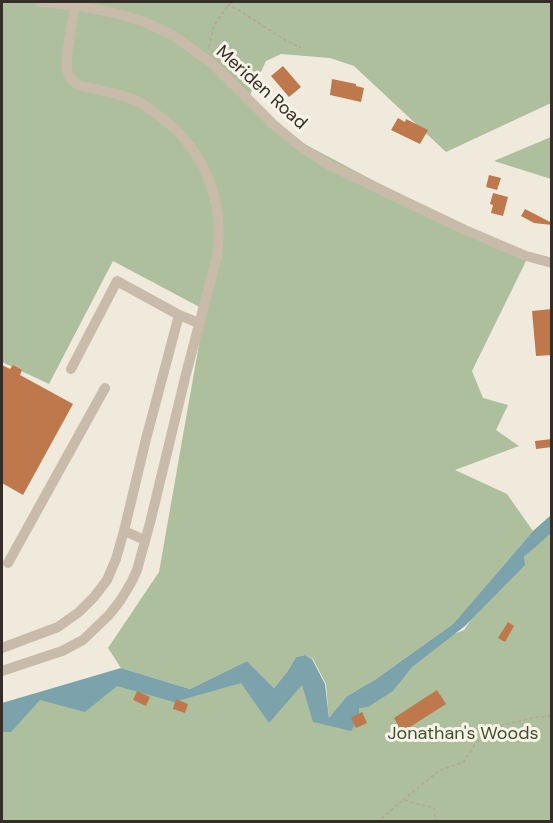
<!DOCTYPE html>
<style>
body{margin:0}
#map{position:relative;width:553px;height:823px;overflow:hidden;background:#f0eadc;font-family:"DM Sans",sans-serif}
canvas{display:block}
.frame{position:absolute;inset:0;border:3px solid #352e28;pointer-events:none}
</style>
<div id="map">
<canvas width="553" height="823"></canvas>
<div class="frame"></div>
</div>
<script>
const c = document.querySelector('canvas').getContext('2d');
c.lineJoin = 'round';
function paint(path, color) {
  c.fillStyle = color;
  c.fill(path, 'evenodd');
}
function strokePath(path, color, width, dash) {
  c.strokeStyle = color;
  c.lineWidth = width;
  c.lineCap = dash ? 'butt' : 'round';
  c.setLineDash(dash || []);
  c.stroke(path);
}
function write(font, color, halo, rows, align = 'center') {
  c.font = font + ' "DM Sans",sans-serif';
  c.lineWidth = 6;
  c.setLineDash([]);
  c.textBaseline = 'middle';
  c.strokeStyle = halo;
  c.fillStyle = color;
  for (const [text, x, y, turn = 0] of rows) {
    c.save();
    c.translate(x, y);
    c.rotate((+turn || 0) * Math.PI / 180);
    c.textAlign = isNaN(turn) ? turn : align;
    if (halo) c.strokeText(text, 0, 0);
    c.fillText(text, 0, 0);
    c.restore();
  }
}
paint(new Path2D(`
 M2,2h549v101l-105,49 -92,-86 -24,-8 -49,-4 -15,7 -17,36 46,42 155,82 78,36 -56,114 11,27 25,7 -12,25 23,16 -64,24 52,24 26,37 -80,93 -77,55 -29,17 -18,23 112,-80 23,-9 26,-38 61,-62v291h-549v-93l18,-24 85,-21 87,14 44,-22 25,29 35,-30 33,44 -3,-34 -13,-25 -8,-4 -9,2 -9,15 -13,16 -27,-27 -57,28 -69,-21 -13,-20 51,-76 46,-262 -92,-49 -64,123 -47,-22z
 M551,137v42l-57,-18z`), '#aebf9d');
paint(new Path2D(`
 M551,515v18l-27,24 1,8 -60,61 -53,41 -19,24 -25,16 -9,1v10l-8,13 -38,-9 -11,-37 -33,38 -28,-40 -67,19 -57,-16 -32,26 -45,-12 -29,32h-9v-29l119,-35 69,21 57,-28 27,27 13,-16 9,-15 9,-2 7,4 13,25 4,34 18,-22 29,-17 77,-55 80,-93z`), '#7ca3ac');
paint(new Path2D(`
 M283,66l18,21 -12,10 -18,-21z
 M332,79l24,5v2l8,2 -3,14 -31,-7z
 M398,118l7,4 1,-3 22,11 -8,14 -29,-14z
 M489,175l12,3 -4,12 -11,-3z
 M493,193l15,4 -5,19 -12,-3 2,-8 -3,-1z
 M525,209l27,14v2l-18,-2 -13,-7z
 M552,309v46l-16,1 -4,-45z
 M2,365l8,4 3,-4 9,5 -2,5 53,29 -50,91 -21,-12z
 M552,439v8l-16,2 -1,-8z
 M508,622l6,4 -9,16 -7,-4z
 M437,690l9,14 -44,28 -8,-14z
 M137,691l13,6 -4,9 -13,-6z
 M176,699l12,5 -3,9 -12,-4z
 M362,712l5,11 -11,5 -5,-10z`), '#bf784b');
strokePath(new Path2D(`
 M227,5l10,4 48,31 16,8
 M209,47c2,-6 2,-14 5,-20 3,-7 13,-22 19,-25
 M403,800l37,-30 24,-8 11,-18 20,-17 42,-10 15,-1
 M377,822l26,-22 31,8 1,11 3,3`), '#b4a693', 1.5, [3, 3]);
strokePath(new Path2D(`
 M40,2l40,4 35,7 30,9 29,14 39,28 61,61 28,23 29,18 134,64 61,26 26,7
 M71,369l46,-88 62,34
 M145,540l-21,-9 22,-92 33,-124 20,8
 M8,563l97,-175
 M2,648l56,-21 21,-15 15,-15 13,-17 9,-21 8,-28
 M2,671l60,-20 21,-11 26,-25 11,-14 11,-18 6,-13 13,-47 36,-149 31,-118c8,-54 -12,-105 -55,-138 -7,-5 -14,-11 -23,-16 -18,-9 -41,-12 -61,-17 -4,-3 -8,-7 -10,-11 -5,-14 5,-52 7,-68`), '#c8bba9', 10);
write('18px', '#352e28', '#f8f3e8', [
 ["Meriden Road",261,88,42]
]);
write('18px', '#3f522d', '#f8f3e8', [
 ["Jonathan's Woods",463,734]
]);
</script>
